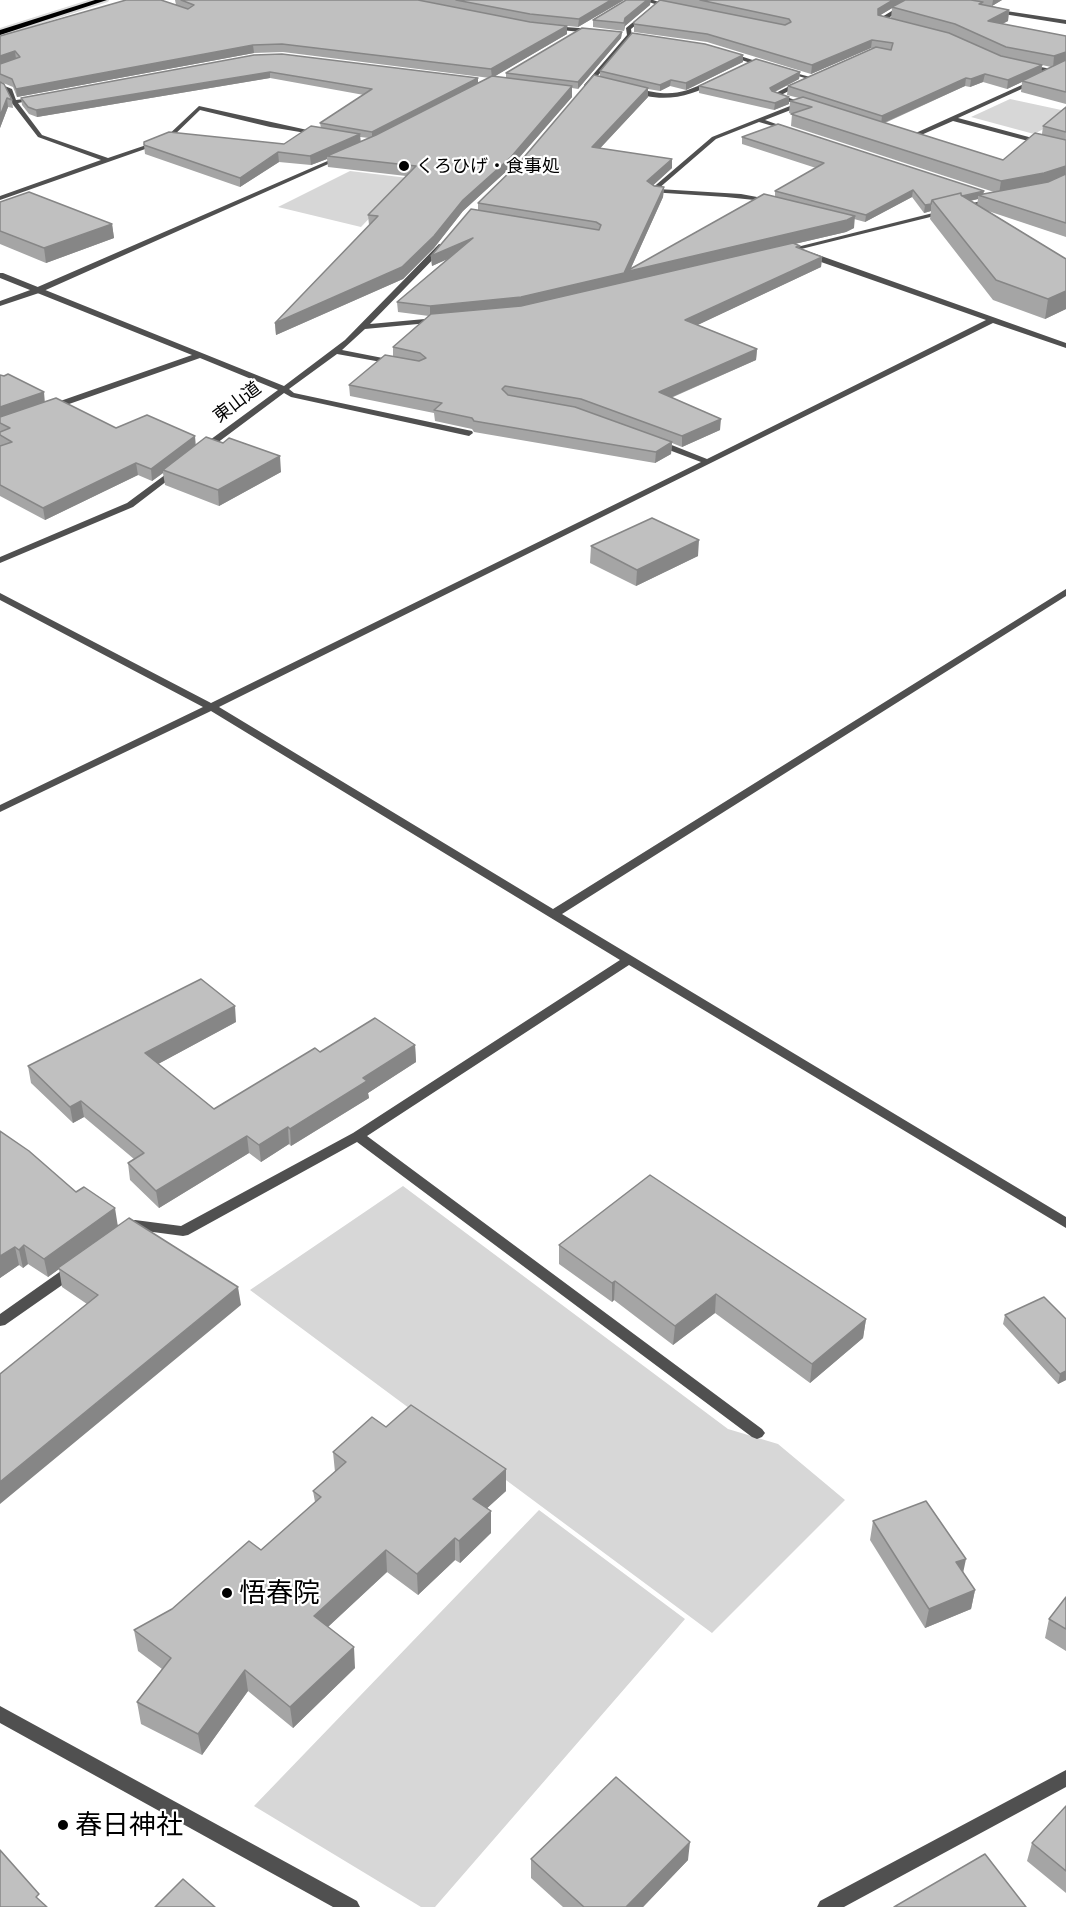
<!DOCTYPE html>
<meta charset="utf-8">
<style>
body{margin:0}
canvas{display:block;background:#fff}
</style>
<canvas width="1066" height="1907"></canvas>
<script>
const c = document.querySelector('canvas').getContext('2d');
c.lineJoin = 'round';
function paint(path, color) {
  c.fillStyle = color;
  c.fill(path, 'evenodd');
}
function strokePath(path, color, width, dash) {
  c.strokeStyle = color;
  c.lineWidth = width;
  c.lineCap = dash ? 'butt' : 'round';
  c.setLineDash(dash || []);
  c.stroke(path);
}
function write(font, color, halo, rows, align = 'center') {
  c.font = font + ' Commissioner,"Noto Sans JP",sans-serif';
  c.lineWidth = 4.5;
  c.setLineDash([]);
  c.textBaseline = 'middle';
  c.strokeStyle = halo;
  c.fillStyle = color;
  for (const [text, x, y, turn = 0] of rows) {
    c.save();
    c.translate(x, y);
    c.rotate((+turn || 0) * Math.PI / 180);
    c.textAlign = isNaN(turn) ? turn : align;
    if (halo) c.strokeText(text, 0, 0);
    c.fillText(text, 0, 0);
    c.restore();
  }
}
paint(new Path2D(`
 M1010,99l56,12v6l-32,17 -63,-17z
 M350,171l58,7 -47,49 -83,-20z
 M403,1186l325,243 50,15 67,56 -133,133 -462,-343z
 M539,1510l146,109 -250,288h-14l-167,-101z`), '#d7d7d7');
const trunk = new Path2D(`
 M95,0h12l-107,35v-5z`);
strokePath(trunk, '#dbdbdb', 4);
paint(new Path2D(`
 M642,0h11l9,3 -31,26 1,7 -44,51h-4v-2l43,-50 -1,-7 29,-24z
 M933,0l-22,4 -26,16 7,2v2l-15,-4 31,-19z
 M993,9l73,11v4l-75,-12z
 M551,26l42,3 3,2 -3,2 -44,-4z
 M728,52l40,13 1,1 -3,2 -40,-13z
 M1026,64l40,8v4l-42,-9z
 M784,70l30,8 -33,17 28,10v2l-8,-1 -36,14 25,9v2l-31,-9 -43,17 -58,50 83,5 32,6v2l-47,-5 -76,-5v-2l62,-53 83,-33 -23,-9 33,-17 -21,-6z
 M1035,79l2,1v2l-79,36 108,29v4l-113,-30 -41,18 -9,-2 6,-1z
 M711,80l5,1c-24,17 -59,23 -86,9l3,-2c36,8 45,8 78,-8z
 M0,84l12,5 4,11 22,-3v2l-20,4 24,32 66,23 56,-19 35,-33 122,27 -3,2 -48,-8 -70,-17 -32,31 -168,59v-4l101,-36 -63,-23 -27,-35 -4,-11 -7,-3z
 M993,198l4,2 -2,1 -210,52 -4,-2z
 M439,244l7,2 -76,78 66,-6h3v4l-74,7 -23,21 56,11v4l-61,-11 -48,35 5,4 178,38 1,2 -4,3 -178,-39 -7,-4 -79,59h-6v-4l79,-58 -78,-32 -148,52h-6v-4l146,-51 -192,-77v-5h3l281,113 61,-46z
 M804,252h6l256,91v5l-73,-25 -774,384 334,202 513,-320v7l-504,318 504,303v11l-437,-263 -262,171 395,293 3,4 -3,4 -5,2 -5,-2 -395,-295 -169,93 -5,1 -45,-6 -9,5 -5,-1 -2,-4 8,-9 5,-1 46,6 172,-93 267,-173 -409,-249 -211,101v-7l203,-98 -203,-107v-7l211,110 490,-241 -48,-18v-4h6l48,19 279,-139 -182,-64z
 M177,466l4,3 -1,2 -47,36 -133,56v-6l127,-54z
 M73,1265l5,1 2,4 -2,4 -73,51 -5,1v-12l68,-48z
 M0,1706l357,195 3,6h-27l-333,-184z
 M1066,1770v17l-222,120h-27l3,-6z`), '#505050');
paint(new Path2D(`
 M339,156l5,1 -305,136 -39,13v-5l33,-12z`), '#505050');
paint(trunk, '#000');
paint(new Path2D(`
 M175,0h449l-46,27 -48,-5 -62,-12 62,12 37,4v8l-74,43 13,1v-5l116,-41 -1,6 -43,51 -6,-1v9l-61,70 -48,44 -29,37 -31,31 -127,56 -1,-12 94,-98 -1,-10 38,-39 -78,-9 -1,-8 -16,6 -32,-3 -39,25 -95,-33 -1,-9 140,-1 37,-16 -1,-5 44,-28 -94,-17 -233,39 -8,-3 -7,-9 -1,-7 233,-43 224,23v6l12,-6 -207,-26 -29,1 -237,44 -4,-10 -12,-5 11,18 1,8 -5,-1 -8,21v-92l176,-31zM360,137l9,1 -9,4z
 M663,0h339l-10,6 17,4 -1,11 -6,3 64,12v68l-45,-12 1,-10 -15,7 -24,-7 -13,5 -5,-1 -80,37 118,37 39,-26 1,-8 23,-19v130l-78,-26 78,48v50l-21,10 -52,-19 -63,-81 1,-8 -7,2 -12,-16 -47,25 -11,-3v9l-8,4 -52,12 6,4 22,9 -1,10 -124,58 60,24 -1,11 -85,38 49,32 -38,17 -10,-4 -1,11 -16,9 -181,-31 -2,-3 -37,-8 -1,-8 -84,-17 -1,-11 44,-29v-9l36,-31 -31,-4 -1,-10 50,-43 -15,7 -1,-10 47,-45v-8l41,-40 81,-86v-6l143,-9 -57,28 -16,-4 -10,5 -12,-2v8l-48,51 72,20 -19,17 11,2 -1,10 -32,71 144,-72v-5l41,-23 -74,-24v-7l241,57 11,-2 -203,-66 1,-12 -3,-1 1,-12 9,-3 -12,-3 1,-9 86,-38h-3l-60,26 -104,-32 -73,-10v-10zM892,8l-1,10 -12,-2zM1042,65l9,2 -10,5zM978,199l-1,6 -7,-4z
 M650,5l-25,21 -1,5 -31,-4v-7z
 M800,72l-1,7 -24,13 14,5v7l-15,6 -75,-17v-7z
 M0,202l112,22 2,14 -68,25 -46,-19z
 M0,375l45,27 71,26 79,17 86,27 -62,34 -54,-21 -2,-12 -11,8 -14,-6 -93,45 -45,-24z
 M591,546l107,10 -62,30 -46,-23z
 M236,1022l-78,42 56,45 201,-64 1,17 -48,31 1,5 -78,48 -2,-2 -28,18 -12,-9 -90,55 -29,-28 -2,-17 6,-4 -50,-42 -11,6 -42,-40 -3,-17z
 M0,1131l118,94 123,80 -154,-1 -25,-17 -3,-18 -11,8 -20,-13 -5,4 -4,-3 -19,13z
 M559,1245l307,74 -3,19 -53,45 -95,-70 -42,32 -59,-45 -2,2 -53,-38z
 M1005,1315l61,65 -8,4 -55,-60z
 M386,1427l120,64 -19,17 4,3v22l-31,30 -5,-3 -37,35 -31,-23 -59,55 27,41 -62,60 -45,-37 -46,64 -61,-31 -4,-22 25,-33 -24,-18 -4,-21 38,-21 89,-59 54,-48 -2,-11 22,-19 -2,-20z
 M873,1521l90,51 12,18 -4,19 -46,19 -55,-88z
 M1066,1597v54l-21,-13 4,-19z
 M1066,1806v87l-39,-32 5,-18z
 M531,1859l157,1 -45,47h-80l-32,-29z`), '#a5a5a5');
paint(new Path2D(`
 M611,0h13l-46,27 1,-8z
 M647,0h4l-1,5 -25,21 -1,5 1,-13z
 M893,0h13l-29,17 1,-8z
 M993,0h9l-10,6z
 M1009,10l-1,11 -22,11 2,-11z
 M567,26v8l-75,44 -1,-9z
 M622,32l-1,6 -43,51v-7z
 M872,40l-1,8 -60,26 1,-9z
 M253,45l1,8 -237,44 -1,-8z
 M15,51l1,8 -16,5v-8z
 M1066,52v11l-13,5 1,-12z
 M743,55v7l-57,28v-7z
 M1042,65l-1,8 -34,16 1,-9z
 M270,72v6l-233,39 -1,-7z
 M800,72l-1,7 -29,15v-6z
 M985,74l-2,8 -13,5 1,-8z
 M478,78v7l-106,54v-7z
 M966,78l-1,8 -84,38 1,-8z
 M671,80l-1,6 -10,5v-6z
 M572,86v11l-61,70 -48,44 -29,37 -31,31 -127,56 -1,-12 188,-123z
 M648,88v9l-56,60v-10z
 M789,97v7l-15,6 1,-7z
 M7,98l1,9 -8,21v-12z
 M360,134l1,10 -34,12v3l-16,6 -1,-9z
 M278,152l1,10 -39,25v-9z
 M672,159v9l-25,23v-10z
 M1066,166v12l-67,16 2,-13z
 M664,187l-1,10 -33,73 225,-54 -1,12 -8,4 -325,76 -91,8v-10l91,-9z
 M913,190l-1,7 -47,25 1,-7z
 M984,191l-1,6 -5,-2v4l-18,4v-6z
 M931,204v7l-7,2 1,-8z
 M112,224l2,14 -68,25 -2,-15z
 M473,238v10l-41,18 -1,-10z
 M822,257l-1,10 -136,64v-11z
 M1066,291v18l-21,10 3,-20z
 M757,349l-1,11 -98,43 1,-11z
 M44,392l1,12 -45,16v-13z
 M721,419l-1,11 -38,17v-11z
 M195,436l1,12 -33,22v3l-11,8 -1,-12z
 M672,442l-1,12 -16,9 1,-11z
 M280,456l1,16 -62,34 -1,-16z
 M136,463l2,12 -93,45 -2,-12z
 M699,540l-1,16 -62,30 1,-16z
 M235,1006l1,16 -89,48 -2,-17z
 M415,1045l1,17 -48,31 1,5 -78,48 -1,-17 73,-51z
 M81,1101l3,16 -11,6 -3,-16z
 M288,1127l1,17 -28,18 -2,-17z
 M247,1136l2,17 -90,55 -3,-17z
 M115,1208l3,19 -70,50 -4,-18z
 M24,1245l4,19 -5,4 -4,-18z
 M15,1247l4,18 -19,13v-22z
 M615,1281l-1,19 -2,2v-19z
 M238,1287l3,18 -241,199v-22z
 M716,1294l-1,19 -42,32 2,-19z
 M866,1319l-3,19 -53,45 2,-19z
 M1066,1371v9l-8,4 2,-10z
 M506,1469v22l-32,29 -1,-21z
 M491,1511v22l-31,30 -1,-22z
 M455,1538v22l-37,35 -1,-21z
 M386,1550l1,22 -70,65 -3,-21z
 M966,1559l-4,19 -6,-16z
 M975,1590l-4,19 -46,19 4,-19z
 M354,1647l1,21 -62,60 -3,-21z
 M245,1670l3,21 -46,64 -4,-21z
 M690,1842l-2,18 -45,47h-17z`), '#868686');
const building = new Path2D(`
 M126,0h35l27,9 6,-4 -13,-5h237l112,22 37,4 -76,43 -209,-25 -29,1 -237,44 -4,-10 -12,-5v-10l20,-7 -5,-6 -15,5v-20z
 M456,0h155l-32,19 -49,-5z
 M626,0h21l-22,18 -1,5 -31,-3z
 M660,0l125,25 6,-3 -2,-3 -89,-19h193l-15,9v6l71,18 52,23 41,9 -34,15 -23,-6 -14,5 -5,-1 -84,38 -94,-30 88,-39 15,3 2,-7 -21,-3 -60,25 -105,-31 -73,-10v-2z
 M905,0h66l12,2 -4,2 30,6 -21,11 78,15v16l-12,4 -48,-9 -51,-23 -63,-17z
 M582,28l40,4 -44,50 -72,-9z
 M632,33l73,11 38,11 -57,28 -15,-3 -11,5 -60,-14z
 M282,54l196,24 -106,54 -52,-9 52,-34 -102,-17 -234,38 -8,-3 -7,-9 233,-43z
 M756,59l44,13 -30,16 2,3 17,6 -14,6 -76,-17z
 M1066,60v32l-44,-11z
 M594,75l54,13 -56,59 80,12 -25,22 7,5 10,1 -40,86 -103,24 -91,9 -33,-4 76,-64 -42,18 40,-47 128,21 2,-5 -5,-3 -118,-19 41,-40z
 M492,76l80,10 -61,71 -48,43 -29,36 -32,31 -127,56 103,-107 -10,-1 48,-49 -89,-10 49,-21z
 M0,82l4,2 8,16 -5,-2 -7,18z
 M803,97l200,63 32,-27 31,7v26l-22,7 -43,8 -210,-67 21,-7 -22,-6z
 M1066,107v25l-23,-6z
 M778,124l206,67 -22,5 -1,-1v-2l-29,7 -1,4 -6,1 -12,-15 -47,25 -91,-24 49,-28 -82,-26z
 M311,126l49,8 -50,22 -32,-4 -38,26 -96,-33v-3l25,-10 115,12z
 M1066,174v49l-88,-28 70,-13z
 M29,192l83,32 -68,24 -44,-17v-29z
 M961,193v2l105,64v32l-18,8 -52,-19 -64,-80z
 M764,194l91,22 -8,4 -222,52z
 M793,243l7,3 -4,1 26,10 -137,63 72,29 -98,43 62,27 -39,17 -101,-37 -76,-13 -3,3 6,6 67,12 97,35 -16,10 -182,-31 -2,-3 -38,-8 8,-7 -93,-18 36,-30 34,6 7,-3 -6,-5 -27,-6 38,-33 90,-8z
 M8,374l36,18 -44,15v-32l4,1z
 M56,398l60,30 31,-13 48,21 -44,33 -15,-6 -93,45 -43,-23v-39l12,-4 -12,-7v-3l10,-4 -10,-5v-6z
 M206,437l17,6 6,-5 51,18 -62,34 -55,-20z
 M652,518l47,22 -62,30 -46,-24z
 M201,979l34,27 -90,47 69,56 101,-61 5,4 55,-34 40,27 -52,33 4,3 -77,48 -2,-2 -29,18 -12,-9 -91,55 -28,-28 16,-10 -63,-52 -11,6 -42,-41z
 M0,1131l29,20 47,41 8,-5 31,21 -71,51 -20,-14 -5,5 -4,-3 -15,9z
 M650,1175l216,144 -54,45 -96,-70 -41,32 -60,-45 -3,2 -53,-38z
 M129,1218l109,69 -238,195v-108l98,-79 -40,-27z
 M1044,1297l22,22v52l-6,3 -55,-59z
 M411,1405l95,64 -33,30 18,12 -32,30 -4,-3 -38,36 -31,-24 -72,66 40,31 -64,60 -45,-37 -47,64 -61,-32 34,-44 -37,-28 38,-21 77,-68 12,9 60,-53 -8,-6 33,-29 -13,-10 39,-35 14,10z
 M926,1501l40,58 -10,3 19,28 -46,19 -56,-88z
 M1066,1597v32l-17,-10z
 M616,1777l74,65 -64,65h-42l-53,-48z
 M1066,1806v65l-34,-28z
 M0,1850l39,44 -3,3 11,10h-47z
 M985,1854l41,53h-132z
 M183,1879l32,28h-60z`);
paint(building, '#c0c0c0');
strokePath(building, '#868686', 1.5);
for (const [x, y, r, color] of [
 [404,166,6,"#000"],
 [227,1593,6,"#000"],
 [63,1825,6,"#000"]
]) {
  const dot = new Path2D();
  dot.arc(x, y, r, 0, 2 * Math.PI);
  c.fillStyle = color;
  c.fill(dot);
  strokePath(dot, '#fff', 2);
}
write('18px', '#000', '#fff', [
 ["くろひげ・食事処",416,166]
], 'left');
write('18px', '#000', '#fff', [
 ["東山道",237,402,-37]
]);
write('27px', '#000', '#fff', [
 ["悟春院",239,1593],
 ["春日神社",75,1825]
], 'left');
</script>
